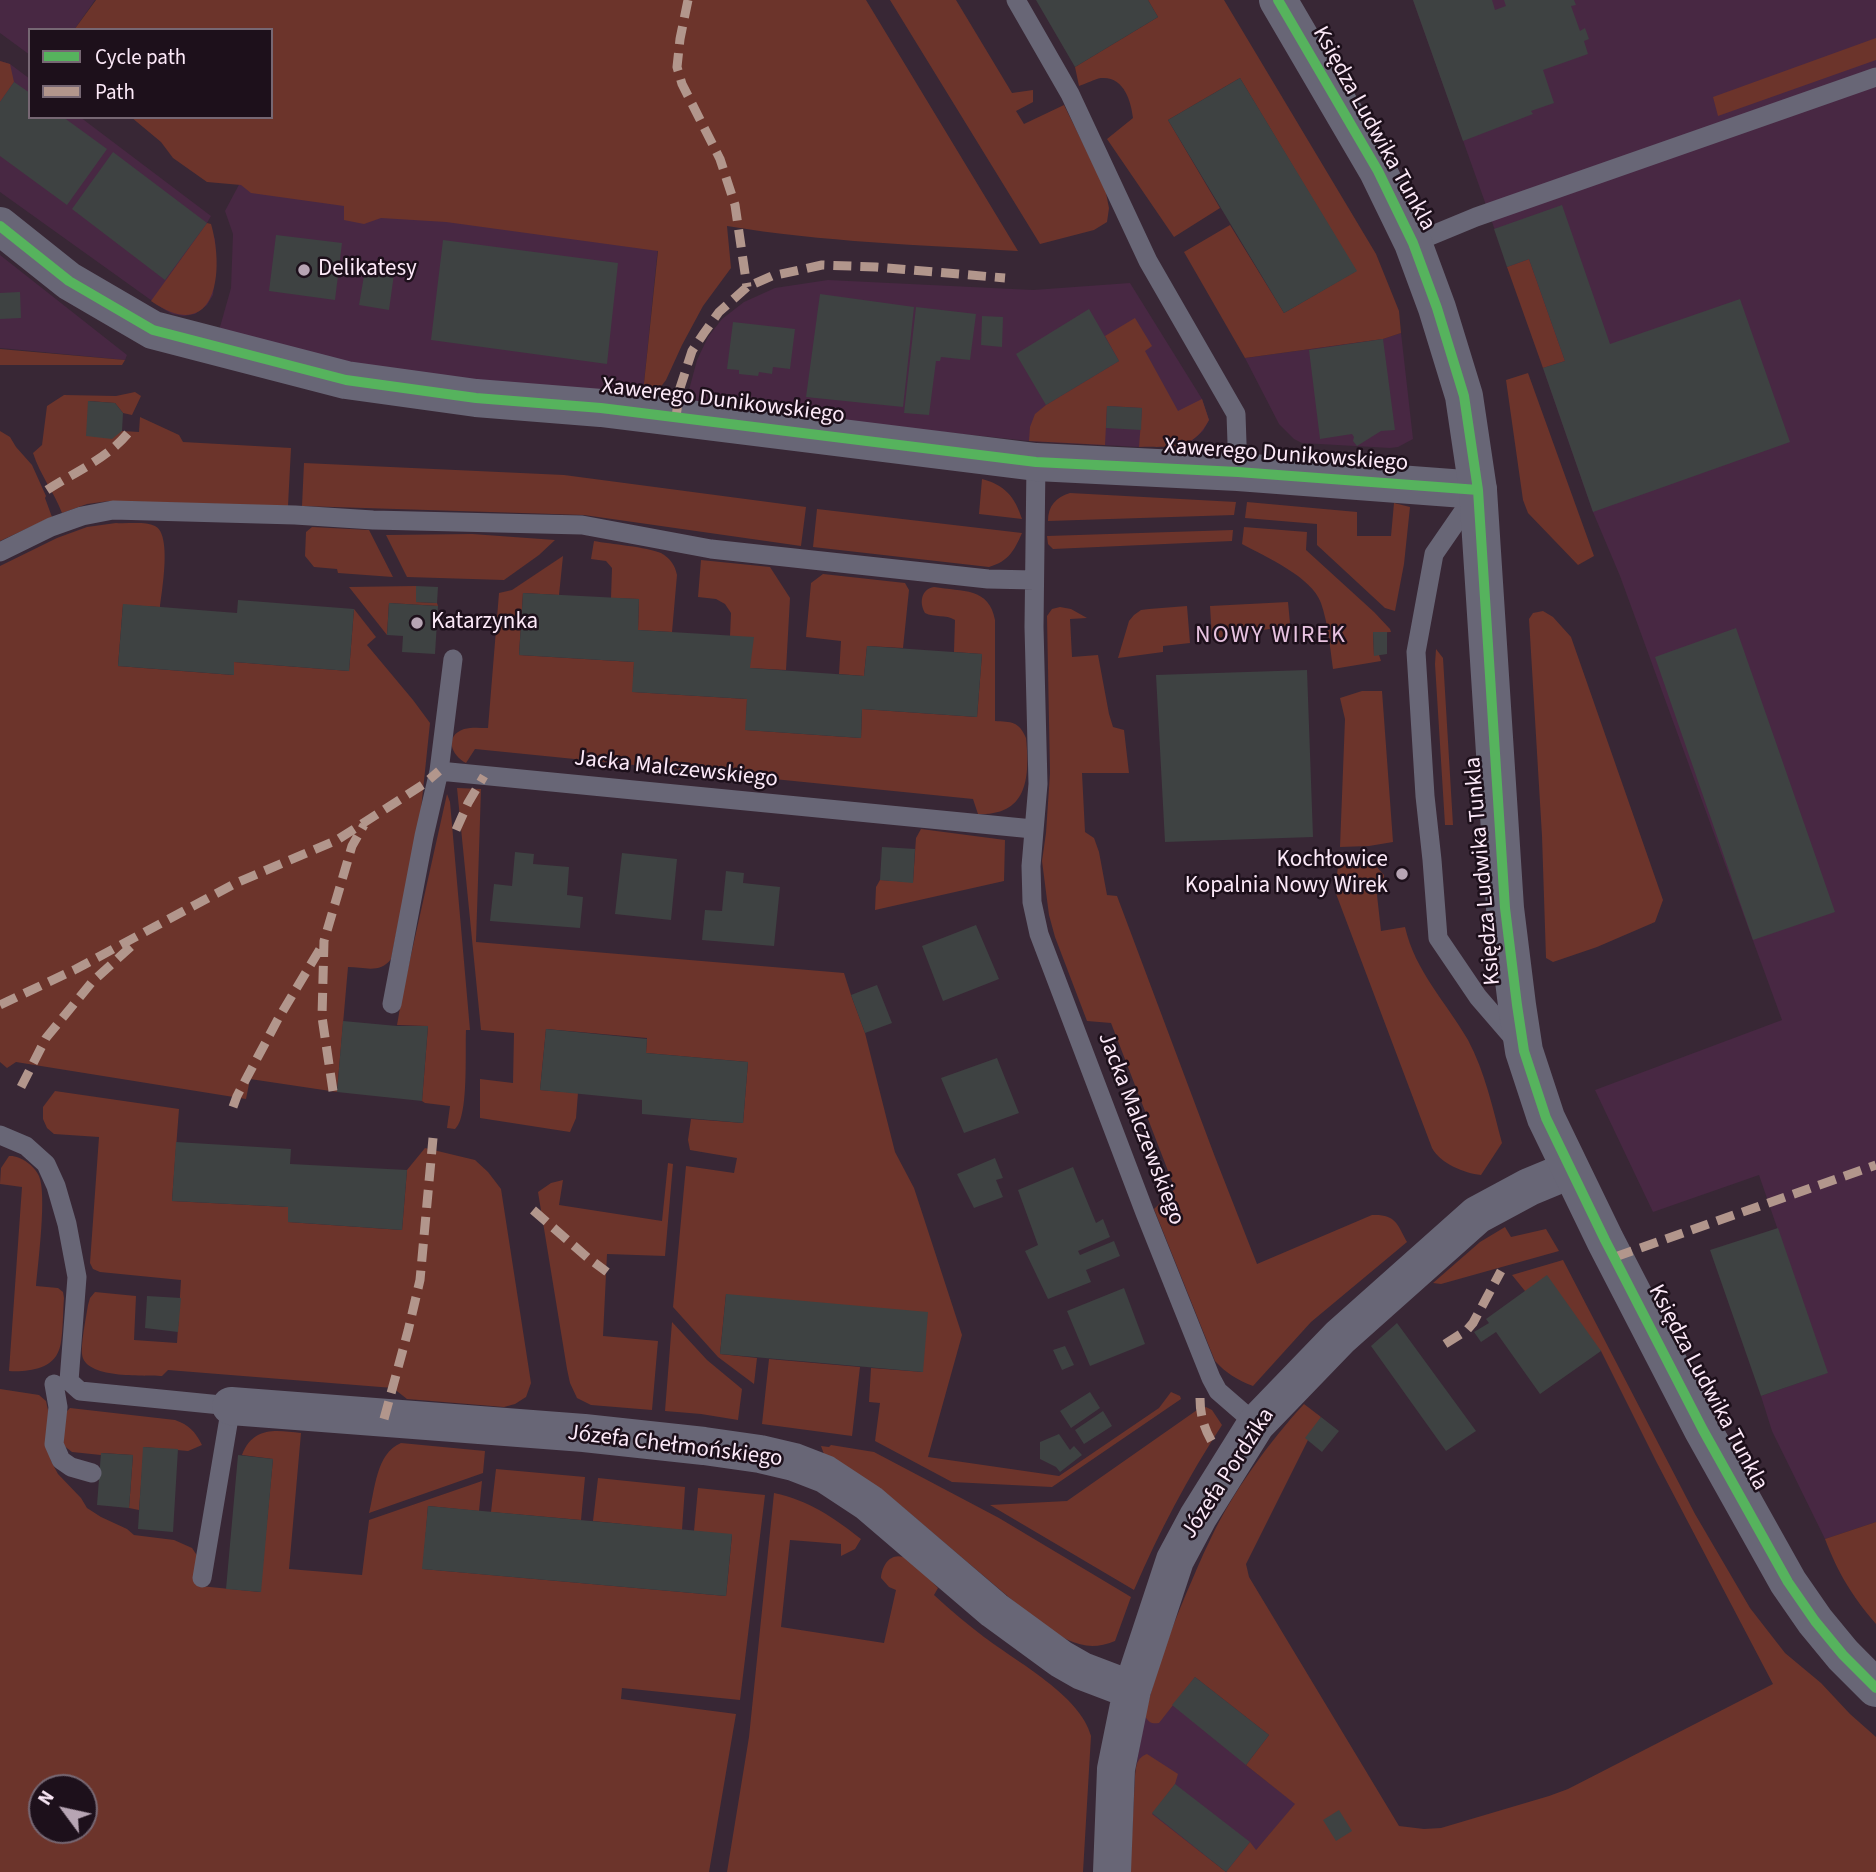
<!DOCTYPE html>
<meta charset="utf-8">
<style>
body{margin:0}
#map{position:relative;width:1876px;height:1872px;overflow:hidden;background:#382735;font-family:"Source Sans 3",sans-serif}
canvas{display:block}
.legend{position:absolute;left:28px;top:28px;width:245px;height:91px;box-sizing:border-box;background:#1d101b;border:2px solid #766773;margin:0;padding:9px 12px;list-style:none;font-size:21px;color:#fce9f8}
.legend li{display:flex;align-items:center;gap:14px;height:35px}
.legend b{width:35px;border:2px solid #766773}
.north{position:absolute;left:28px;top:1774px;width:70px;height:70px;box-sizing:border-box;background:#1d101b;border:2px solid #766773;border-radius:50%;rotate:303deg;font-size:19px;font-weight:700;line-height:28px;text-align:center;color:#fce9f8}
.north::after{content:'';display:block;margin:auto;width:24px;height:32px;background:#b7a5b4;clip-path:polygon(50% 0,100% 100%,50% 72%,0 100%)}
</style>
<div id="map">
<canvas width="1876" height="1872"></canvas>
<ul class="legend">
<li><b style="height:9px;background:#56b35d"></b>Cycle path</li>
<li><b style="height:9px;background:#b2968c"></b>Path</li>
</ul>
<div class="north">N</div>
</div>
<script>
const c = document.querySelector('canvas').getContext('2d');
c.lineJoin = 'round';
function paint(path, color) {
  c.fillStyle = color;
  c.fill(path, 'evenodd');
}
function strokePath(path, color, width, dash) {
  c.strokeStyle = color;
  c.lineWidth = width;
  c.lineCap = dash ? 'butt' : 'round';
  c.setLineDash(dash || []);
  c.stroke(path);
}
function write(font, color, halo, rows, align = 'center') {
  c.font = font + ' "Source Sans 3",sans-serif';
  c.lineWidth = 5;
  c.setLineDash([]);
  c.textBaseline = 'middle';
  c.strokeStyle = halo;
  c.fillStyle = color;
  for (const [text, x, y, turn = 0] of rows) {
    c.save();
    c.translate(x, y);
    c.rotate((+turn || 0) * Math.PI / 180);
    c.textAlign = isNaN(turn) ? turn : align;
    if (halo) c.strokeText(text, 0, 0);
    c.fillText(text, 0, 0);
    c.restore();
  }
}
paint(new Path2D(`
 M0,0h95l-21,30h-44v25l-30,-22z
 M1413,0h463v1522l-51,17 -53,-108 -11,-35 66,-23 -68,-198 -106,37 -58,-122 187,-70 -162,-444 -27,-64 -50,-144h1z
 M0,61l10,3 20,15v38h50l131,99 -4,7 8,16 1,26 -3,30 -6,10 -12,9 -11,2 -12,-2 -10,-6 -162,-116z
 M251,162l410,56 -19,184 -296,-36 -128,-32 13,-46 2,-54 -8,-23z
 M0,255l127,100 -2,5 -125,-12z
 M828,280l205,10 97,-7 72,116 7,21 -6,11 -15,13 -49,3 -110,-6 -344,-36 12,-45 11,-23 14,-18 22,-17 31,-14z
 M1401,333l12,106 -15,8 -8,1 -88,-5 -8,-4 -15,-15 -34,-66 138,-19z
 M1163,1652l106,83 -23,30 50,39 -59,68h-10l-93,-69 3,-41 8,-46z`), '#482843');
paint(new Path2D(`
 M96,0h770l152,251c-97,-6 -195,-9 -291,-25l4,42 -28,38 -21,39 -16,35 -10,13 -14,9 16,-151 -212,-29 -65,-4 -17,6 -20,-4v-14l-93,-13 -10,-8 -34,-3 -34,-24 -12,-16 -30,-25h140v-87h-197z
 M890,0h66l56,93 21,-3v12l-17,9 8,13 40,-19 41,83 4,20 -2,14 -13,8 -54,14z
 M1148,0h76l152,254 23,57 2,22 -18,6 -138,19 -61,-106 46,-27 54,88 72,-42 -116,-193 -72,42 52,88 -46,29 -67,-98 26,-21c-2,-17 -9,-42 -32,-40 -7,1 -15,6 -22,8l-4,-19 83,-50z
 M1876,38v22l-158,56 -5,-19z
 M0,61l10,3 4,18 -14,20z
 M207,223l4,1c14,48 5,122 -60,77z
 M1529,259l36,102 -22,7 -36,-101z
 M1135,318l17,28 -7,5 33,60 24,-12 7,21c-17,32 -38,26 -70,27l3,-39 -35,-2 -2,39 -76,-4 1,-14 5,-13 11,-9 73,-44 -14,-25z
 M0,349l125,11 -3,5h-122z
 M1528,373l66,183 -16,9 -50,-52 -5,-13 -17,-120z
 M135,392l6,4 -9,19 -9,-2 -8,-10 -26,-2 33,30 17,1 1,-15 39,18 4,7 108,6 -3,58 -179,-5 -22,3 -25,9c-8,-21 -22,-38 -29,-60l9,-8 5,-39 17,-11 52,1z
 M0,431l10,6 6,10 16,18 14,31 -1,2 7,19 -52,24z
 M304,463l260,12 242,32 -5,39 -217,-31 -282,-9z
 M982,479c23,6 33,18 40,40l-43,-5z
 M1070,493l166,9 -2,13 -186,6c0,-15 8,-24 22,-28z
 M1247,502l110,10v24h34l3,-33 16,4 -6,57 -9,47 -10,-3 -68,-63v-21l-72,-6z
 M817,509l205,24c-8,18 -13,28 -33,34l-176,-20z
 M116,523c11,1 29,-2 39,3 17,8 7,64 5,81l-37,-2 -5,61 115,9 1,-13 115,9 5,-62 22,28 -9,8 46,55 17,23 -10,96 -29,140c-11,15 -27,8 -43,8l-11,125 -87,-13 -4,20 -230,-37 -9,6 -7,-6v-496l57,-28 30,-11z
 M312,527l57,3 24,47 -55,-4 -1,-4 -23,-2 -9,-11 1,-24z
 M1244,527l63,5 -1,18 68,62 16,17 1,3 -18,1 1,22h5l2,6 -48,8c-3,-22 -5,-46 -12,-66 -9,-26 -55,-46 -79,-59z
 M1233,530l-1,11 -179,8 -5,-5 -1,-8z
 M472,534l83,6 -16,15 -35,25 -97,-3 -21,-42z
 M594,541c16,3 53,6 67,12 9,5 14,12 16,22l-5,57 -34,-2 1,-31 -28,-1 1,-30 -6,-7 -15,-2z
 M563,556l-4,39 -36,-2 -4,62 115,7 -1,30 114,7 -1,31 115,8 1,-29 115,8 5,-63 -28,-2 1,-32c-9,-6 -21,-2 -30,-7 -6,-10 -4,-24 9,-26 29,5 55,0 61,33v101c16,1 24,0 31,17 4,39 2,78 -48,76l-5,-15 -498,-50 -9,14c-15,-8 -22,-27 -2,-34 8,-2 16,-1 24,-1l11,-135 13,-3z
 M701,560l69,7 20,31 -4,72 -36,-2 -20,-32 1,-23 -6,-9 -9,-5 -18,-2z
 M823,574l82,9 4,7 -6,58 -36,-2 -3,30 -25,-2 2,-33 -35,-4 5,-54z
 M416,586v16l21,1 1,3 -49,-3 -2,32 -38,-48z
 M1288,602l2,21 -4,3 -74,13 -2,-33z
 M1187,606l3,37 -27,3v6l-45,6 11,-37 5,-6 7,-5 8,-1z
 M1060,607l11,2 16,9 -17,1 2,38 26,-2 11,59 4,13 11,3 5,43h-47l3,59 9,6 5,14 8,43 10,1 98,261 42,107 115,-49c23,-1 25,8 35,27l-96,80 -58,64c-16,-6 -27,-13 -38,-25l-61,-152 21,-20 -64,-166 -24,-2 -32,-84 -6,-22 -7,-54 4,-28 4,-60 -3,-157 5,-7z
 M1543,611l10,6 18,20 92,263 -8,22 -58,25 -44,15 -7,-4 -4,-122 -13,-217 4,-6z
 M1436,649l7,9 10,167h-8l-10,-161z
 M1362,691h20l11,151 -24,4 -29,1 5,-128 -5,-21z
 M457,788l24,1 -5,153 368,31 7,22 14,38 30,119 19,36 48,147 -34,122 131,19 100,-68 12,-16 9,4 1,3 -129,88 -100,-5 -77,-41 5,-38 -11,-1 2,-34 52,4 -197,-78 -6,60 37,4 -3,26 -36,-27 -45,-50 13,-141 48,7 3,-15 -47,-8 -2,-10 3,-21 52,4 5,-61 -102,-9 1,-15 -101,-9 -6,61 38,3 -2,25 -6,14 -90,-14v-39l33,4 1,-50 -33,-3z
 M447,794l3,8 20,228h-4c-1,21 3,88 -11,99l-8,-1 3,-22 -25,-3 -3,-2 6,-75 -31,-1 6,-34z
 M921,829l84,11 -1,41 -129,29 1,-23 4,-7 33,2 3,-44z
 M1369,857l1,7 5,1 9,10v10l-7,10 4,36 24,-4c10,44 41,75 63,113 17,32 25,69 34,103l-21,32c-17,-2 -40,-11 -49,-27l-97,-257 4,-33z
 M55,1091l124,18 -7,92 116,6v15l114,8 5,-60 18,-22 50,12 13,12 13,17 30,194 -5,14 -11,7 -11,3 -97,-8 -14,-11 -225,-18 -6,6c-19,-1 -78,3 -80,-22 -1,-12 4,-36 6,-49l2,-7 5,-6 41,4 -2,44 43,3 4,-63 -81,-8 -7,-3 -3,-6 9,-126 -45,-3 -7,-6 -4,-9v-12z
 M9,1156c11,-1 26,10 30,20 8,18 -1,87 -3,110l22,2 5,4 1,6c-1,12 -1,44 -5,52 -7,20 -33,22 -50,21l13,-184 -22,-3 1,-16z
 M668,1163l5,1 -8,92 -58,-2 -4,82 55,5 -6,69 -61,-5 -14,-7 -7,-15 -3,-14 -29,-177 13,-9 12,-3 -4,25 103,16z
 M1505,1227l6,10 35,-8 13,22 -118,33 -8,-1 47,-41z
 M1563,1260l132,254 55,94 35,45 36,30 29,31 26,23v135h-746l5,-95c1,-10 1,-19 12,-23l31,20 -3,10 -23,30 74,58 24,-30 6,8 39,-46 -49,-39 23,-30 -74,-58 -36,46c-7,1 -10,0 -14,-7 10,-42 24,-82 41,-122 8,-18 15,-36 24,-54 22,-47 59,-98 94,-136l17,13 -13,23 -62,124 3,13 150,249 25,3 17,-1 108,-32 19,-7 205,-105 -116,-221 -56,-112 -76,-60 -13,-16z
 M672,1322l35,38 35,29 -4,31 -37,-6 -36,-3z
 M769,1359l91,8 -8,69 -90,-12z
 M0,1389l39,6 7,6 2,9v35l3,16 7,13 23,24 6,10 14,9 26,12 7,6 40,5 18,8 8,12v26l60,6 13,-133 -31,-4c11,-29 34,-25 59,-22l-12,136 73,6 7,-55 113,-39 -3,30 -51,-5 -5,63 303,27 6,-61 -38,-4 4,-43 67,7 -25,205 -118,-12 -1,11 115,15 -27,158h-709zM42,1788h42v42h-42z
 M1206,1407l6,3 10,15c-34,52 -63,107 -88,165l-144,-85 77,-4 130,-91z
 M70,1408l105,12c14,5 20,11 27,25l-14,6 -44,-4 -5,63 -10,-2 4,-53 -31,-2 -1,2 -29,-3 -9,-7 2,-32z
 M401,1443l84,8 -2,22 -114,40c6,-23 7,-60 32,-70z
 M831,1445l43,7 125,66 132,79 -16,44c-29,12 -46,0 -71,-14l-157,-133 -62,-37 -4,-11 8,1z
 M496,1469l89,8 -4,43 -90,-8z
 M598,1478l87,9 -3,43 -89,-9z
 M774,1493c36,8 59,24 87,46l-6,10 -14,7v-12l-51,-4 -9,87 103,16 12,-53 -7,-3 -8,-9c1,-14 11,-28 27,-19 11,7 21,20 30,29l-4,7c16,15 33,29 50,42 33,25 97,59 107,99l-8,136h-356l22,-135z
 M1876,1522v102c-24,-28 -38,-51 -51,-85z`), '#6c342b');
paint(new Path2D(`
 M1036,0h112l10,17 -83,50z
 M1413,0h79l3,10 11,-4 -2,-6h70l2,5 -5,1 9,25 5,-3 4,11 -5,2 4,13 -45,16 11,33 -23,8 2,3 -70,27z
 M1240,78l117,193 -73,42 -116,-193z
 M14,82l16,11v24h33l44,32 -40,56 -67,-49v-54z
 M113,152l94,71 -42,57 -93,-71z
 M1562,205l48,139 130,-45 50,143 -197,70 -50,-144 22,-7 -36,-102 -22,8 -13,-38z
 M276,235l66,8 -7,57 -66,-9z
 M443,240l175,23 -11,101 -176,-24z
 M365,270l29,4 -5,36 -30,-5z
 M20,292l1,26 -21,1v-26z
 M820,294l94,13 -11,100 -97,-10z
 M916,307l60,7 -6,46 -29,-3 -1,4h-4l-7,54 -25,-2z
 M1089,309l30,52 -73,44 -30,-51z
 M982,316l21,1 -1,30 -21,-2z
 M733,322l62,7 -5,40 -17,-2 -1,7 -13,-2 -1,4 -19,-2v-4l-12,-1z
 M1383,339l12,91 -14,1 -24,15 -4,-5 1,-4 -2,-3 -32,5 -11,-89z
 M88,401l27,2 8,10 -1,18 -10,8 -26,-3z
 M1107,406l35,2 -1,22 -35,-2z
 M416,586l22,1 -1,16 -21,-1z
 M523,593l116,6 -1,31 116,7 -4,31 114,8 3,-30 115,8 -5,63 -115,-8 -1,29 -116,-8 2,-31 -115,-7 2,-30 -115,-7z
 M238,600l116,9 -5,62 -115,-9v13l-116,-9 5,-62 114,9z
 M389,603l49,3 -3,48 -33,-2 1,-16 -16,-1z
 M1736,628l99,284 -82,28 -98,-283z
 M1373,632h14v22l-13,2z
 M1307,670l6,167 -148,5 -9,-167z
 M882,847l33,2 -2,34 -33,-3z
 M515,852l19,2 -1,10 36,3 -2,28 16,2 -3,31 -90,-7 4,-37 18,2z
 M622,853l55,6 -6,61 -56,-6z
 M726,871l18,2 -1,10 37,4 -6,59 -72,-6 3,-30 17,1z
 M976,925l23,54 -56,22 -21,-55z
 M877,985l15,38 -27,10 -14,-38z
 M343,1021l54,5h31l-6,75 -85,-9z
 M546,1029l101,10 -1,14 102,9 -5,61 -101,-9v-14l-102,-10z
 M997,1058l22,55 -55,20 -23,-55z
 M176,1142l115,7 -1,15 117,6 -5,60 -114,-8v-15l-116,-6z
 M995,1158l8,20 -7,2 7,17 -29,11 -17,-34z
 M1073,1167l23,56 7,-4 7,18 -32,14 2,4 34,-14 6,15 -34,14 5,12 -43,17 -23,-48 13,-6 -20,-55z
 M1778,1228l50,145 -67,23 -51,-146z
 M1547,1275l54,76 -61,43 -44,-62 -15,10 -7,-10 15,-9 -3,-4z
 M1124,1288l21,56 -55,22 -23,-55z
 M726,1294l202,18 -5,60 -203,-18z
 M147,1296l34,2 -3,34 -33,-4z
 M1397,1323l79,108 -30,20 -75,-105z
 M1065,1346l9,19 -12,5 -9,-20z
 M1090,1392l10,16 -29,20 -11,-17z
 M1103,1411l9,15 -28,18 -9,-14z
 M1321,1417l18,14 -17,21 -17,-14z
 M1059,1434l11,16 4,-4 8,9 -22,17 -4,-5 -16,-8v-17z
 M143,1447l35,2 -5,83 -35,-3z
 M101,1453l32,2 -4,53 -32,-3z
 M238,1455l35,4 -12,133 -35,-3z
 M428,1506l304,28 -6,62 -304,-27z
 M1195,1677l74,58 -23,30 -74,-60z
 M1175,1784l75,58 -24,30 -74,-59z
 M1339,1810l13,21 -16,10 -13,-21z`), '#3e4242');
strokePath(new Path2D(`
 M1016,0l54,94 78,167 88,153 2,58
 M1413,243l63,-26 400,-140
 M1036,462l-2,165 4,157 -7,82 1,36 7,32 106,279 66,165 7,13 38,33
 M1474,496l-40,58 -18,98 9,144 7,64 6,78 40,59 38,44
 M0,552l51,-25 31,-11 31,-6 182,5 78,5 209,5 129,24 277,30 46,1
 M439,771l594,58
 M392,1004l32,-168 15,-65 14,-112
 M0,1135l26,11 20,18 10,22 11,38 10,53 -8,104 11,10 151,15 -29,172
 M54,1384l4,23 -4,37 7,16 10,7 21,6`), '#686676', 19);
strokePath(new Path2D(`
 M0,226l69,55 84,49 193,50 130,18 125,10 435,54 202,10 240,18
 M231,1406l353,27 120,13 56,8 34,8 31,12 44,29 125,107 67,49 21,12 50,19
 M1112,1872l4,-103 16,-79 43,-130 23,-43 58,-93 84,-87 137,-122 52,-28 41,-17`), '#686676', 38);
strokePath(new Path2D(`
 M1278,0l100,171 35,72 24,65 27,88 14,94 27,418 12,97 7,46 22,67 59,122 98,190 85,152 27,39 28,34 33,33`), '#686676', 38);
strokePath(new Path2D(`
 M688,0l-8,39 -3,28 5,17 38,75 15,46 12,82
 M676,417l4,-29 12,-37 12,-18 15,-21 28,-25 25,-11 50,-11 54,2 129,11
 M47,490c28,-18 61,-32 82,-58
 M456,830l12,-27 16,-27
 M0,1005l76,-36 160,-86 101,-43 87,-56 15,-13
 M21,1087l25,-49 46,-56 44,-40
 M333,1091l-11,-74 2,-76 28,-95 12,-21
 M233,1107l4,-11 41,-77 45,-75
 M533,1210l55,48 19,14
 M1615,1257l261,-92
 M1445,1344l22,-14 6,-7 28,-52
 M1200,1398c0,19 5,33 15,49
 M384,1419l24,-88 12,-51 13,-142`), '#b2968c', 9, [18, 9]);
strokePath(new Path2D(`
 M1278,0l100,171 35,72 24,65 27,88 14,94 27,418 12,97 7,46 22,67 59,122 98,190 85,152 27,39 28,34 33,33
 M0,226l69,55 84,49 193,50 130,18 125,10 435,54 202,10 240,18`), '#56b35d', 10);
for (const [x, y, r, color] of [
 [304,270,7,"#b7a5b4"],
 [417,623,7,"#b7a5b4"],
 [1402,874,7,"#b7a5b4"]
]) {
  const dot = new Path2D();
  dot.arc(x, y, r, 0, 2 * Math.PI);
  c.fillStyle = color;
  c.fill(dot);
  strokePath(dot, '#1d101b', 2.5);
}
write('23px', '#fce9f8', '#1d101b', [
 ["Księdza Ludwika Tunkla",1373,129,61],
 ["Xawerego Dunikowskiego",723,402,7],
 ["Xawerego Dunikowskiego",1286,456,4],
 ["Jacka Malczewskiego",676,770,6],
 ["Księdza Ludwika Tunkla",1484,871,-95],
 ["Jacka Malczewskiego",1140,1129,69],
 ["Księdza Ludwika Tunkla",1707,1388,62],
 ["Józefa Chełmońskiego",675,1447,7],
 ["Józefa Pordzika",1229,1474,-57]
]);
write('23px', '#fce9f8', '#1d101b', [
 ["Delikatesy",318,270],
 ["Katarzynka",431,623],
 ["Kochłowice",1388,861,"right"],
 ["Kopalnia Nowy Wirek",1388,887,"right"]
], 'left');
c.letterSpacing = '2px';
write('24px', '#e8c3e1', '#1d101b', [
 ["NOWY WIREK",1271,637]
]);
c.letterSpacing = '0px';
</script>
